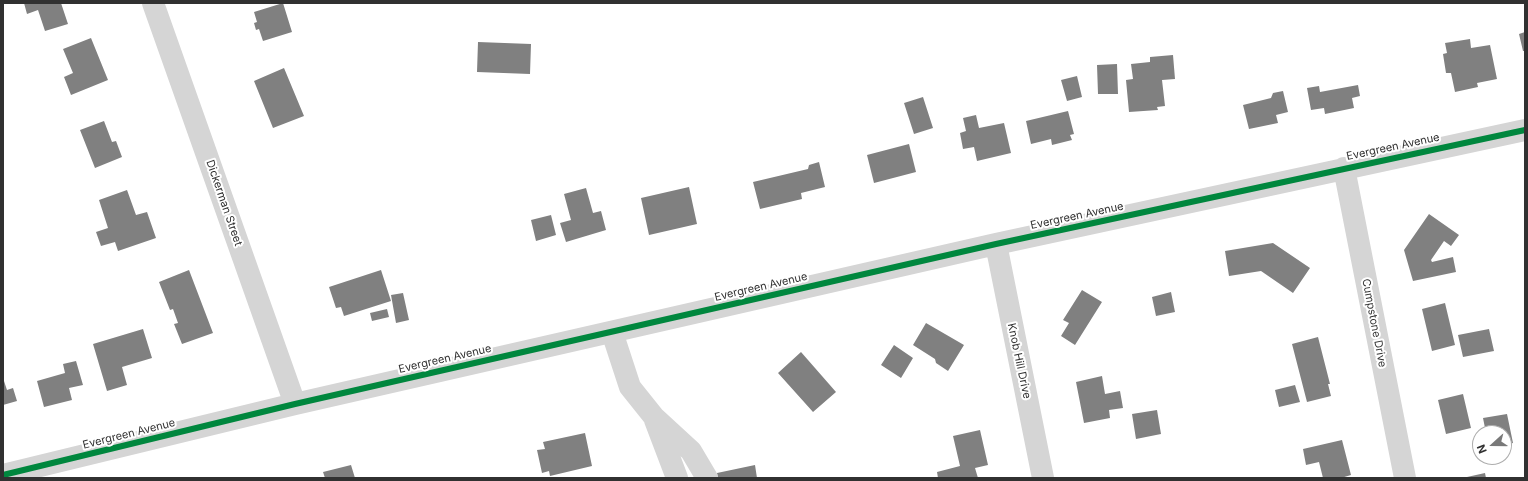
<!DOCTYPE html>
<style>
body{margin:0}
#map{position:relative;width:1528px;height:481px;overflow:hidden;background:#fff;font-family:Inter,sans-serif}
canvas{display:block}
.frame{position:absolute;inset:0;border:4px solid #313131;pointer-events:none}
.north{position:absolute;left:1472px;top:425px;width:40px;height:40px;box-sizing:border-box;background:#fff;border:1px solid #adadad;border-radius:50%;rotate:249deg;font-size:11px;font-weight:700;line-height:16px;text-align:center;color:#313131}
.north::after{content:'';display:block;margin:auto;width:14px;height:18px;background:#797979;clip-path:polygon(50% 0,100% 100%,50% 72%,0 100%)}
</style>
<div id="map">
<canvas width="1528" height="481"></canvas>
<div class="frame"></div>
<div class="north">N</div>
</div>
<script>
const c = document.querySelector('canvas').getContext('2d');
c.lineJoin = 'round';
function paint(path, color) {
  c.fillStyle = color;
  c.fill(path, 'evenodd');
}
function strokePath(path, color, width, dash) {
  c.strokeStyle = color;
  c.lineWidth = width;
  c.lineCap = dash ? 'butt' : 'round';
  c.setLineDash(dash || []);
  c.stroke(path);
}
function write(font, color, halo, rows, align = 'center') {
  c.font = font + ' Inter,sans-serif';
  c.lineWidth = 4;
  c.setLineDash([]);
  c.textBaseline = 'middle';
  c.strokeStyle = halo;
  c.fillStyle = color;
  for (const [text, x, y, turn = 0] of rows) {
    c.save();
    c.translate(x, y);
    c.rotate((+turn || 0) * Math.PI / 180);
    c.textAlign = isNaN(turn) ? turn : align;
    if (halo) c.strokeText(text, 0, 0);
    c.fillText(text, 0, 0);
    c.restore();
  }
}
paint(new Path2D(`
 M24,3h37l7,21 -23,7 -7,-21 -11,4z
 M283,3l9,29 -29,9 -4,-12 -3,1 -2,-7 3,-1 -3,-10z
 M1525,32v19h-2l-4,-17z
 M91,38l17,42 -37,15 -7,-18 9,-4 -10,-24z
 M1470,39l1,9 19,-3 7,34 -20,4 1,4 -23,5 -4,-19h-5l-3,-19 4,-1 -2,-10z
 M478,42l53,2 -1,30 -53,-2z
 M1173,55l2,24 -13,1 3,26 -8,1 1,3 -29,2 -3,-32 7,-1 -2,-15 19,-2v-5z
 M1117,64l1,30h-20l-1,-29z
 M284,68l20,48 -31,12 -19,-47z
 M1077,76l5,21 -15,4 -6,-21z
 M1358,85l2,11 -8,2 2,10 -29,6 -1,-6 -13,2 -4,-22 12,-2 1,6z
 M1283,91l5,21 -12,3 2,8 -29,6 -6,-24 28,-7 2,-5z
 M923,97l10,31 -19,6 -10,-31z
 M1068,111l6,23 -4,1 2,5 -20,5 -1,-6 -20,5 -5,-23z
 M976,115l3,13 25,-5 7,30 -34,8 -3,-14 -11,2 -3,-16 6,-2 -3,-13z
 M104,121l8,21 4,-1 6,16 -27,11 -15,-38z
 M909,144l7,28 -42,11 -7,-28z
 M819,162l6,25 -24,6 1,6 -42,10 -7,-27 55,-13 1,-4z
 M689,187l8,37 -48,11 -8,-37z
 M586,188l7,25 8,-2 5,19 -40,12 -6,-19 11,-3 -7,-26z
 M127,190l9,25 11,-3 9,26 -38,13 -3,-9 -14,4 -5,-14 12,-4 -9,-28z
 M1429,214l30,21 -8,11 -7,-5 -13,19 1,2 21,-5 3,15 -43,9 -9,-31z
 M551,215l5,20 -20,6 -5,-21z
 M1273,243l37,25 -17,25 -32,-22 -32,5 -4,-25z
 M189,270l24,63 -31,11 -8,-20 4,-1 -5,-14 -3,1 -11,-28z
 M381,270l10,31 -47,15 -3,-9 -5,1 -7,-21z
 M1082,290l20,12 -27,43 -14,-9 8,-13 -6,-3z
 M1171,292l4,20 -19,4 -4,-19z
 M403,293l6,27 -13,3 -5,-28z
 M1445,303l10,42 -23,6 -10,-42z
 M387,309l2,8 -17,4 -2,-8z
 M926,323l38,22 -16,26 -12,-8 -1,-4 -22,-14z
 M143,329l9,29 -30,9 5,18 -20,6 -14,-47z
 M1489,329l5,22 -31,6 -5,-22z
 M1318,337l12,47h-2l3,12 -24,6 -15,-58z
 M894,345l19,13 -12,20 -20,-13z
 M801,352l35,40 -23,20 -35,-39z
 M76,361l7,24 -14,3 3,12 -28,7 -7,-26 28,-8 -2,-9z
 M1102,376l3,18 15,-3 3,17 -14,2 1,8 -26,5 -8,-41z
 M3,381h1l3,9 6,-2 4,13 -14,4z
 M1295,385l5,17 -21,5 -4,-17z
 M1463,394l8,34 -25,6 -8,-34z
 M1157,410l4,24 -25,5 -4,-25z
 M1507,414l6,29 -9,2v-12h-18l-3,-15z
 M980,430l8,35 -13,3 3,10h-40l-1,-6 23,-6 -7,-30z
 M585,433l7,33 -42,10 -1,-5 -7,2 -5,-23 8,-1 -2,-7z
 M1342,440l9,35 -10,3h-18l-4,-16 -13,3 -3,-16z
 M351,465l4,13h-30l-2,-6z
 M755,465l2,13h-39l-1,-5z
 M1485,473l1,5h-19v-1z`), '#808080');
strokePath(new Path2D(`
 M153,3l142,401
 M1344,168l61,310
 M996,244l47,234
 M612,332l18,55 24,30 37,34 16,27
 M655,420l22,58
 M3,475l292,-71 701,-160 529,-114`), '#d5d5d5', 22);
strokePath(new Path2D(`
 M3,475l292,-71 701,-160 529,-114`), '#00873e', 6);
write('11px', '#313131', '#fff', [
 ["Evergreen Avenue",1393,147,-12],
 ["Dickerman Street",224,203,71],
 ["Evergreen Avenue",1077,216,-12],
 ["Evergreen Avenue",761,287,-13],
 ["Cumpstone Drive",1374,323,79],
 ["Evergreen Avenue",445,359,-13],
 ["Knob Hill Drive",1019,361,78],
 ["Evergreen Avenue",129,434,-14]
]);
</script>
